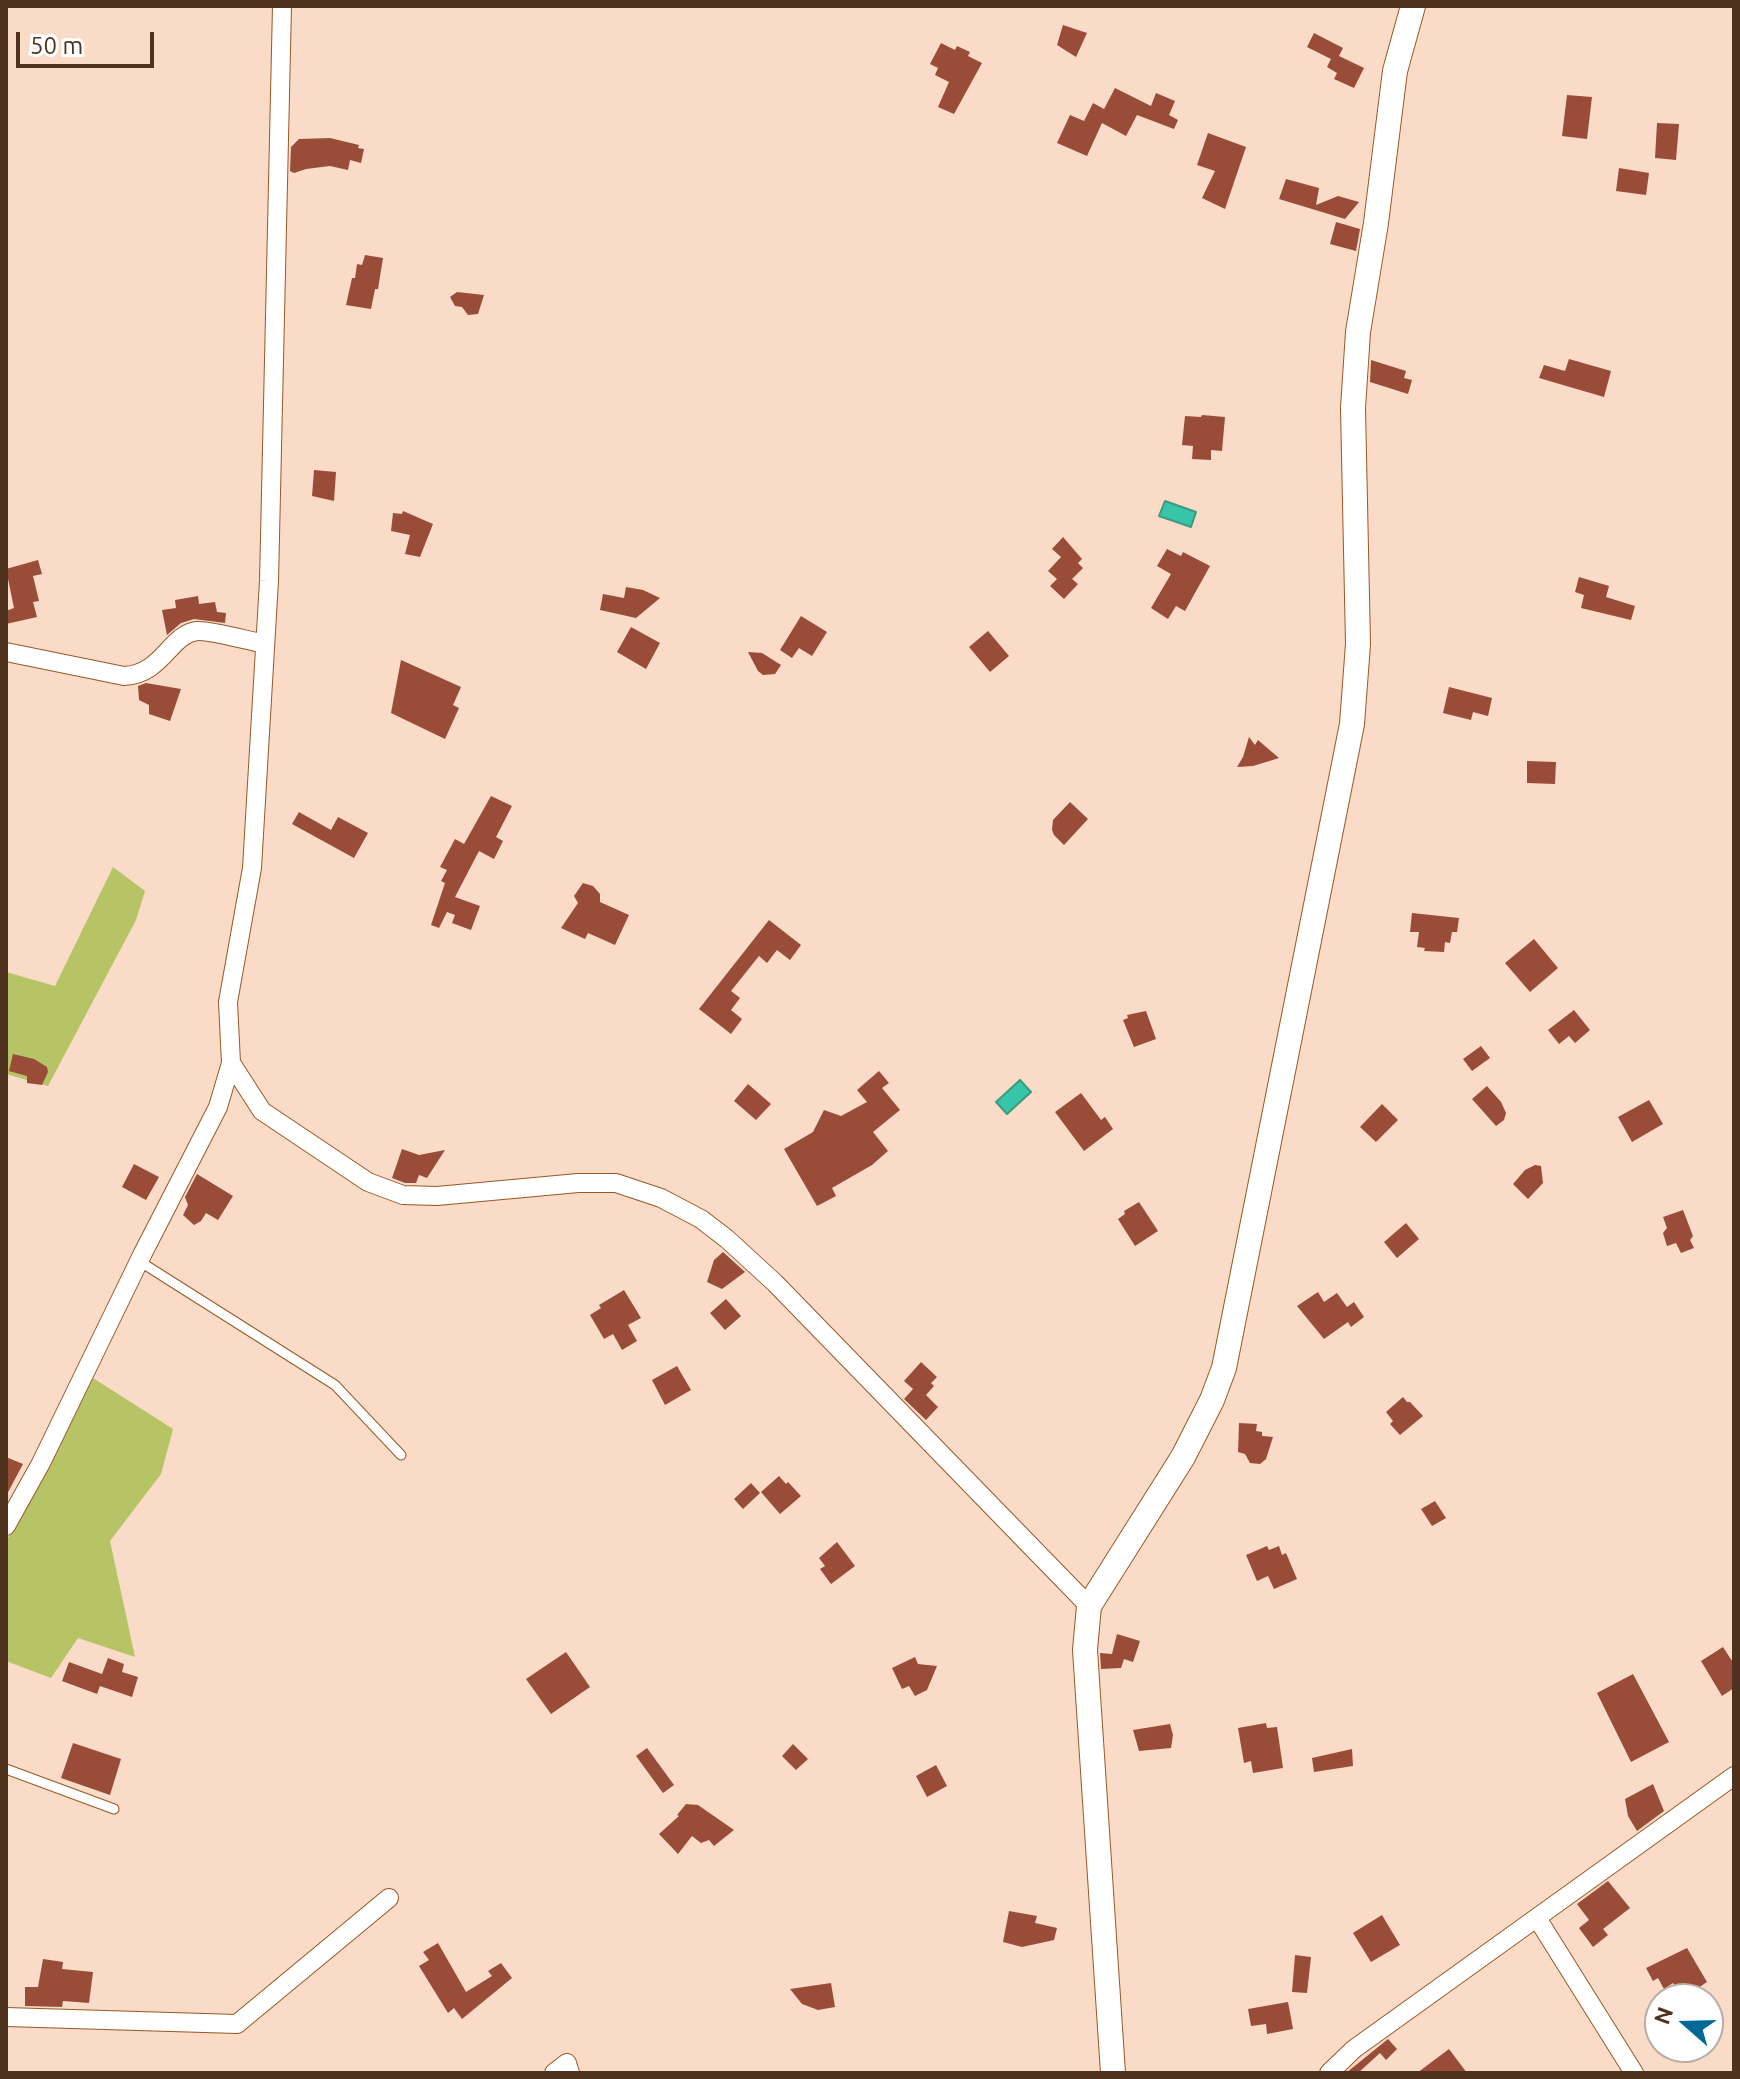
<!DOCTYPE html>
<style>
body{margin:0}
#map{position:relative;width:1740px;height:2079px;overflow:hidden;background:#f9dbc7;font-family:Ubuntu,sans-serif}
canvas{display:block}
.frame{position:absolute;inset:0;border:8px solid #4f321d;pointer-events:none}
.north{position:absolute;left:1644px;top:1983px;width:80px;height:80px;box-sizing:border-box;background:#fff;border:2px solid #b9ada5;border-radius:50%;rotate:290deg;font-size:22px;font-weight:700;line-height:32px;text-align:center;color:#4f321d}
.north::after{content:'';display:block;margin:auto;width:28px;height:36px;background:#006a97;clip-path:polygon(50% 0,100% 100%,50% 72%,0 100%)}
.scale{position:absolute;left:16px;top:32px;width:138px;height:36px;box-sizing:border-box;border:4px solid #4f321d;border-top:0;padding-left:10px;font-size:24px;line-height:28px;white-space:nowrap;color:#4f321d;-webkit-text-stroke:6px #fff;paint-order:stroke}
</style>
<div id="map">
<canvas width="1740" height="2079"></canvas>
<div class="frame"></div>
<div class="north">N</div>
<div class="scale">50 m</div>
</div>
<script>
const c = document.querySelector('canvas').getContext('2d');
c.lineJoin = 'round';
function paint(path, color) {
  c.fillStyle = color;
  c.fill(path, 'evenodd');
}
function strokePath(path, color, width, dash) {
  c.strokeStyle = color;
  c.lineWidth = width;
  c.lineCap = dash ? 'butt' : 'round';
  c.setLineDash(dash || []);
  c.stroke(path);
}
paint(new Path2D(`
 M113,867l32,24 -9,29 -88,166 -42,-12v-102l49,14z
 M93,1378l80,51 -12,45 -51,67 25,116 -57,-19 -27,40 -45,-17v-119z`), '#b6c466');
const water = new Path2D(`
 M1165,501l31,11 -5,15 -32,-11z
 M1020,1080l11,12 -24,22 -11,-12z`);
paint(water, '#37c5a9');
strokePath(water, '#3e997f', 2);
paint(new Path2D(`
 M1063,25l24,8 -11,24 -19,-12z
 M1314,33l29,15 -4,8 25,12 -10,20 -20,-9 3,-6 -10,-6 4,-8 -24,-12z
 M941,43l14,7 2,-4 13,6 -2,4 14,7 -28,51 -16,-7 11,-25 -14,-7 3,-7 -8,-4z
 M1115,88l36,18 5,-13 19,8 -6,14 9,5 -4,9 -37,-14 -11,21 -24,-13 -15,33 -30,-13 13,-28 14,6 9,-18 11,6z
 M1567,95l25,2 -5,42 -25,-3z
 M1657,123l22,1 -3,36 -21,-2z
 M1208,133l38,14 -21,62 -23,-11 13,-27 -18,-6z
 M330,138l29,7 -1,3 6,1 -3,14 -11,-3 -2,10 -18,-4 -24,3 -12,4 -4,-2 1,-24 8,-8z
 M1619,168l30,5 -3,22 -30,-4z
 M1286,179l33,9 -3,17 22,-9 21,6 -14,17 -66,-20z
 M1336,222l24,7 -4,22 -26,-7z
 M365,255l18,3 -5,31h-3l-4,20 -25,-4 6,-27h3l2,-14 5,1z
 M457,292l27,3 -6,19 -10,1 -6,-8 -7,-1 -5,-9z
 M1569,359l42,12 -7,26 -65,-19 5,-13 21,6z
 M1371,360l35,11 -2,7 8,2 -4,14 -38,-12z
 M1202,415l23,2 -3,34 -11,-1v10l-19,-1 1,-13 -11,-1 3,-29 16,1z
 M314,470l22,2 -2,29 -22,-5z
 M403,511l30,13 -13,33 -15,-3 5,-19 -19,-4 2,-18 9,1z
 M1063,537l19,22 -4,4 5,5 -11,11 6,5 -14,15 -14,-13 7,-7 -9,-8 13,-14 -9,-8z
 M1167,549l14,7 2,-4 27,14 -25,45 -9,-5 -8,13 -17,-11 20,-34 -14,-8z
 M38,560l4,14 -9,2 6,25 -6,1 4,15 -31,7v-13l8,-3 -8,-39z
 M1579,577l30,9 -3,11 29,9 -4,14 -50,-12 3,-13 -9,-3z
 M626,587l17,3 17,8 -24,20 -36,-8 3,-16 21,4z
 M198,596l1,8 16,-2 2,10 9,1 -1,10 -31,-4 -13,4 -14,12 -5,-25 14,-2 -1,-8z
 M801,616l26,16 -15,24 -13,-8 -7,10 -12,-8z
 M631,627l29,16 -14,26 -29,-17z
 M988,631l21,25 -19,16 -21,-25z
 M748,652l14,1 19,12 -6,9 -12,1 -5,-4z
 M401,660l60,27 -8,18 6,3 -14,31 -54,-26z
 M146,683l35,6 -11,32 -21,-7v-9l-10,-5 -1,-14z
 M1449,687l43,11 -4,18 -15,-4 -2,8 -28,-7z
 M1249,737l6,8 3,-5 21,18 -26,8 -16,1 6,-10z
 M1527,761l29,1 -1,22 -28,-1z
 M491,796l21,10 -16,31 7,4 -9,18 -15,-8 -24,46 25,9 -9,24 -19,-7 3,-8 -8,-3 -8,16 -8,-3 14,-42 -4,-2 6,-11 -7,-3 15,-28 9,5z
 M1070,802l18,17 -24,26 -10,-10 -2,-5 1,-10z
 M299,812l32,18 7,-13 30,16 -14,25 -62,-34z
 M583,883l10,3 7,8v8l29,13 -14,30 -27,-12 -3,6 -24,-11 17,-25 -4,-7z
 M1412,913l47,5 -2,14h-5l-2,11 -5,-1 -1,10 -20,-1 1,-3 -8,-1 2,-15h-9z
 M769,920l32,25 -11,15 -13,-10 -10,13 -8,-7 -28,35 9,7 -9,12 11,9 -11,15 -32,-25z
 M1534,939l24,29 -28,24 -25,-29z
 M1574,1010l16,20 -15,13 -6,-7 -10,8 -11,-14z
 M1146,1011l10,28 -22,8 -11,-27 5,-2 -1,-3z
 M1481,1046l9,12 -18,13 -9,-12z
 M13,1054l21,5 13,8 1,5 -6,13 -15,-2v-7l-18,-5z
 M879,1071l10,12 -7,5 18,22 -27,22 15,19 -16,14 -40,23 4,8 -19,10 -33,-57 29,-17 11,-22 17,6 26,-14 -10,-12z
 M748,1084l23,20 -15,16 -22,-19z
 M1487,1086l14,16 5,11 -2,7 -8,6 -24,-27z
 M1081,1093l20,27 4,-3 8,12 -29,22 -29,-39z
 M1649,1100l14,24 -31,18 -14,-25z
 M1382,1104l16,16 -22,22 -16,-15z
 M402,1149l17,6 26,-5 -18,28 -8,-3 -3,8h-11l-13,-5z
 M134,1164l25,13 -13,23 -24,-13z
 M1535,1165l6,1 2,17 -15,16 -15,-15 12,-14z
 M197,1174l36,22 -15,24 -12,-7 -5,8 -7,4 -11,-10 5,-10 -3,-8z
 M1139,1202l19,29 -23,15 -17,-27 7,-5 -1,-3z
 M1683,1210l10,26 -3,4 4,8 -13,5 -5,-10 -9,3 -4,-13 4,-5 -4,-11z
 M1406,1223l13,16 -22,19 -13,-16z
 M723,1252l22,20 -23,17 -15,-7 7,-22z
 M624,1290l17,28 -13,7 9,16 -15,9 -9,-16 -9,5 -14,-24 11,-7 -2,-3z
 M1318,1292l6,10 13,-9 10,14 7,-5 10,15 -13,10 -3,-5 -24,17 -27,-33z
 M726,1299l15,17 -16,14 -15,-17z
 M921,1362l16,15 -6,6 3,3 -8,9 12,12 -12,13 -22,-21 9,-10 -9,-8z
 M677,1366l14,24 -26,15 -13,-25z
 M1403,1397l4,5h3l13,14 -23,19 -10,-11 3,-3 -7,-9z
 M1239,1423l18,1 -1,7 6,1v4l11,1 -7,22 -6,5 -10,-1 -5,-9 -7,-2z
 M6,1457l17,7 -17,32z
 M779,1476l7,8 2,-2 13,14 -21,18 -19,-22z
 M751,1483l9,10 -17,16 -9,-10z
 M1435,1501l11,17 -14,8 -11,-17z
 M837,1542l18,24 -24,18 -11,-15 5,-3 -6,-8z
 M1267,1546l2,4 10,-4 3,9 4,-2 11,26 -23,10 -6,-13 -11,5 -11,-26z
 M1117,1634l23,7 -7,21 -9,-3 -3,9 -20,1 -1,-16 12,1z
 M1723,1647l11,17v24l-12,8 -21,-35z
 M566,1652l24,35 -39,27 -25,-35z
 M915,1657l3,7 19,2 -10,24 -12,6 -6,-10 -7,3 -10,-21z
 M108,1658l16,6 -2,8 16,5 -6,20 -32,-11 -3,8 -35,-13 7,-19 33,12z
 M1633,1674l36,68 -38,20 -34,-69z
 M1266,1723l1,5 10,-1 6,41 -30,5 -2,-12 -7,2 -6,-35z
 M1170,1724l3,11 -2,13 -32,3 -6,-21z
 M73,1743l48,16 -11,36 -49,-17z
 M793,1744l15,15 -12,11 -14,-14z
 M647,1748l27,37 -11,8 -27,-37z
 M1352,1749l1,17 -39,6 -2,-14z
 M936,1765l11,21 -20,11 -11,-21z
 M1653,1784l11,27 -27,20 -9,-15 -3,-17z
 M686,1804l12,1 36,25 -20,16 -5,-6 -8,3 -9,-7 -14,18 -19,-20 20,-18 -2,-1z
 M1608,1881l22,27 -27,21 5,6 -15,12 -14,-19 10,-8 -12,-16z
 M1009,1911l28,5 -2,7 22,5 -3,12 -32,7 -19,-5z
 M1382,1915l18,30 -29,17 -18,-29z
 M438,1943l28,49 26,-16 -4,-5 13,-8 11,15 -50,41 -8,-11 -6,5 -29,-47 10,-6 -6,-8z
 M1687,1948l20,34 -25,17 -9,-16 -9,6 -6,-11 -5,3 -7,-13z
 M1295,1955l16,2 -4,36 -15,-1z
 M43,1959l20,3 -1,7 31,3 -4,31 -26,-2 -1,6 -37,-1v-19h13z
 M831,1983l4,24 -17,3 -16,-6 -12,-15z
 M1288,2002l5,27 -26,5 -1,-10 -15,2 -3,-17z
 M1388,2039l9,10 -11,11 -6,-7 -22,20h-12z
 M1449,2049l18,24h-50z`), '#994d38');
const service = new Path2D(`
 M139,1261l196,124 66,70
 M6,1769l108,40`);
const minor = new Path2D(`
 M6,652l118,24c39,-2 46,-42 73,-45 14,-1 52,10 68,13
 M231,1063l31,48 106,71 35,13 34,1 141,-13h38l45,15 40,21 26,20 48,44 314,323
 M6,1526l35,-63 102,-210 75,-146 13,-44 -3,-61 24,-134 17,-287 13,-575
 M1537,1918l97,155
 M6,2017l231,7 152,-126
 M554,2073l13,-10 3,10
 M1329,2073l25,-24 380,-273`);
const secondary = new Path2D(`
 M1113,2073l-28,-423 4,-44 94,-149 29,-57 12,-32 128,-644 6,-80 -5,-236 5,-76 18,-109 19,-152 18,-65`);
strokePath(service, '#985824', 11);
strokePath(minor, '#985824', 20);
strokePath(secondary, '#985824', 26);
strokePath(service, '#fff', 9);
strokePath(minor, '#fff', 18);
strokePath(secondary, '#fff', 24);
</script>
